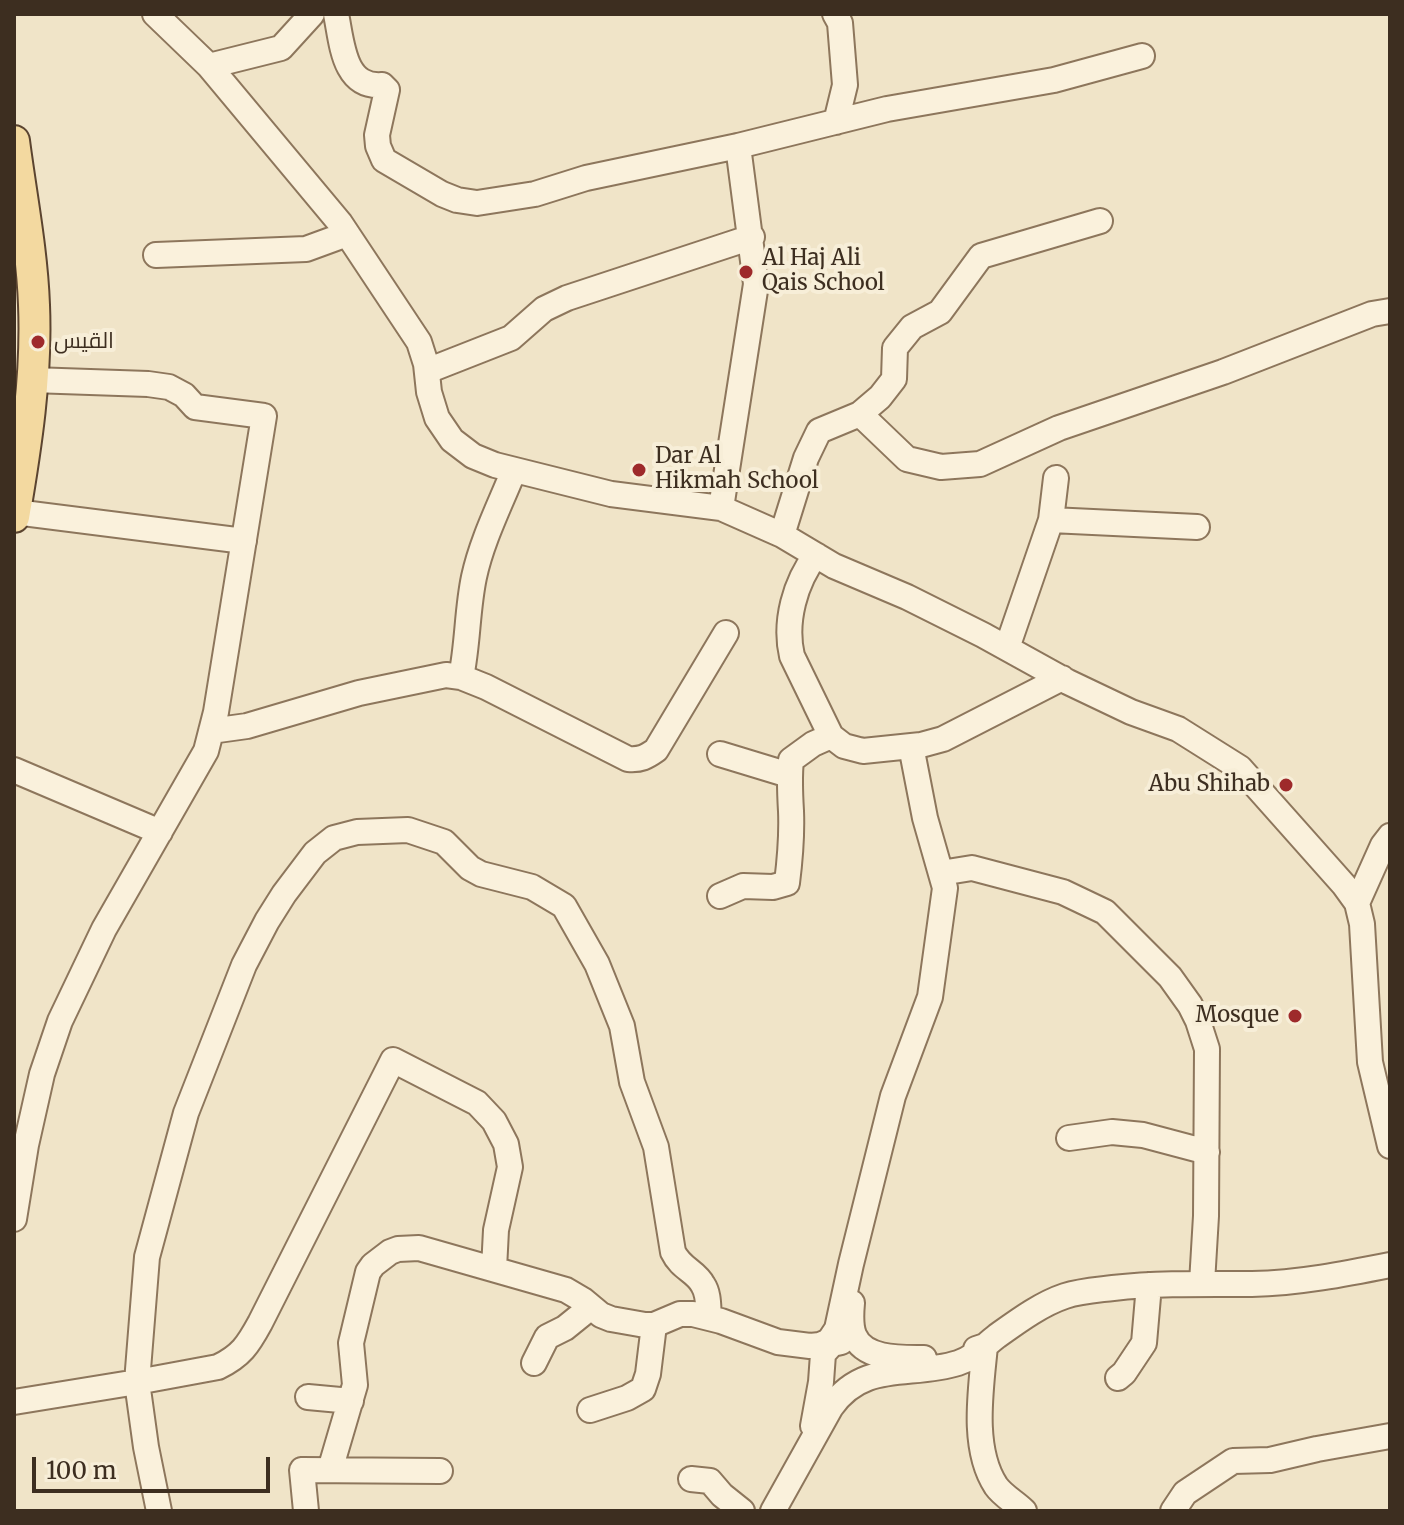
<!DOCTYPE html>
<meta charset="utf-8">
<style>
body{margin:0}
#map{position:relative;width:1404px;height:1525px;overflow:hidden;background:#f0e4c8;font-family:Merriweather,serif}
canvas{display:block}
.frame{position:absolute;inset:0;border:16px solid #3d2e20;pointer-events:none}
.scale{position:absolute;left:32px;top:1457px;width:238px;height:36px;box-sizing:border-box;border:4px solid #3d2e20;border-top:0;padding-left:10px;font-size:24px;line-height:28px;white-space:nowrap;color:#3d2e20;-webkit-text-stroke:6px #f7eed8;paint-order:stroke}
</style>
<div id="map">
<canvas width="1404" height="1525"></canvas>
<div class="frame"></div>
<div class="scale">100 m</div>
</div>
<script>
const c = document.querySelector('canvas').getContext('2d');
c.lineJoin = 'round';
function strokePath(path, color, width, dash) {
  c.strokeStyle = color;
  c.lineWidth = width;
  c.lineCap = dash ? 'butt' : 'round';
  c.setLineDash(dash || []);
  c.stroke(path);
}
function write(font, color, halo, rows, align = 'center') {
  c.font = font + ' Merriweather,Cairo,serif';
  c.lineWidth = 8;
  c.setLineDash([]);
  c.textBaseline = 'middle';
  c.strokeStyle = halo;
  c.fillStyle = color;
  for (const [text, x, y, turn = 0] of rows) {
    c.save();
    c.translate(x, y);
    c.rotate((+turn || 0) * Math.PI / 180);
    c.textAlign = isNaN(turn) ? turn : align;
    if (halo) c.strokeText(text, 0, 0);
    c.fillText(text, 0, 0);
    c.restore();
  }
}
const minor = new Path2D(`
 M155,14l54,52 131,157 79,119 7,22 3,28 8,26 15,22 21,16 22,9 116,29 110,14 61,27 52,31 73,31 76,38 85,47 63,30 47,17 62,39 104,117 13,18 5,21 8,138 20,84
 M336,14c6,28 7,74 46,71l5,5 -10,45 1,11 6,14 58,34 15,6 20,3 58,-9 51,-16 152,-32 149,-37 167,-29 88,-24
 M835,14l5,9 5,62 -9,37
 M209,66l72,-18 31,-34
 M156,255l150,-6 41,-15
 M427,371l84,-33 33,-29 23,-11 185,-61
 M860,414l47,45 34,8 39,-3 79,-36 164,-56 149,-58 18,-3
 M721,508l35,-224 -18,-138
 M15,512l229,29
 M1051,520l146,7
 M782,535l24,-77 13,-27 41,-17 20,-17 14,-18 1,-31 17,-21 28,-15 41,-56 119,-35
 M816,555c-21,27 -32,67 -24,101l39,80 13,10 19,5 58,-6 22,-6 119,-61
 M1007,648l44,-128 5,-42
 M461,677c7,-33 6,-67 13,-100 8,-37 26,-72 40,-107
 M211,731l36,-5 112,-33 87,-18 15,2 25,10 142,72c13,1 18,-2 28,-9l70,-117
 M720,754l69,21
 M14,770l146,62
 M941,873l31,-5 91,24 42,20 65,65 20,28 8,16 9,28 -1,167 -4,67
 M720,896l23,-10 30,1 14,-4c3,-24 5,-48 4,-72 -1,-17 -2,-33 0,-51l22,-16 18,-8
 M1357,903l26,-58 7,-9
 M1069,1138l43,-6 31,3 64,17
 M14,1219l12,-74 16,-71 18,-53 44,-92 102,-178 10,-39 48,-296 -69,-9 -11,-12 -15,-8 -21,-3 -116,-4
 M852,1303c-1,11 -2,22 2,32 10,25 48,23 70,23
 M976,1349l9,-3c-4,43 -14,102 11,140 7,10 19,16 28,25
 M534,1363l13,-26 18,-9 26,-21
 M1118,1378l6,-5 20,-30 5,-58
 M308,1397l43,4
 M14,1402l123,-20 81,-15c23,-11 30,-22 42,-44l133,-263 84,43 17,18 12,23 4,23 -14,63 -2,39
 M590,1410l37,-12 16,-9 5,-15 6,-49
 M813,1426l8,-44 2,-28 9,-10 9,-2
 M330,1470l25,-85 -4,-42 17,-71 5,-7 17,-13 8,-3 21,-1 147,42 17,10 18,15 10,4 34,6h9l26,-11h13l28,7 57,21 32,4 10,-1 9,-4 8,-12 14,-65 42,-168 37,-99 15,-109 -20,-70 -14,-72
 M691,1479l19,2 12,14 20,16
 M159,1511l-13,-64 -9,-65 10,-125 39,-144 58,-148 23,-44 17,-27 31,-41 19,-15 23,-6 51,-2 36,12 26,26 11,6 51,13 32,19 33,58 25,62 10,56 24,65 17,105c8,17 23,19 30,33 6,9 5,21 6,32
 M306,1511l-4,-41 138,1
 M773,1511l58,-104c33,-47 79,-29 127,-44 16,-5 26,-17 39,-27 21,-15 44,-32 68,-40 15,-5 32,-6 48,-8 46,-5 92,-4 139,-4 47,-1 93,-10 138,-19
 M1173,1511l12,-18 48,-32 37,-1 47,-11 73,-13`);
const major = new Path2D(`
 M14,141c7,54 18,109 20,164 3,71 -8,142 -20,212`);
strokePath(minor, '#8d765c', 28);
strokePath(major, '#5b4430', 34);
strokePath(minor, '#faf1dc', 24);
strokePath(major, '#f3d9a0', 30);
for (const [x, y, r, color] of [
 [746,272,8,"#9e2a2b"],
 [38,342,8,"#9e2a2b"],
 [639,470,8,"#9e2a2b"],
 [1286,785,8,"#9e2a2b"],
 [1295,1016,8,"#9e2a2b"]
]) {
  const dot = new Path2D();
  dot.arc(x, y, r, 0, 2 * Math.PI);
  c.fillStyle = color;
  c.fill(dot);
  strokePath(dot, '#f7eed8', 3);
}
write('22px', '#3d2e20', '#f7eed8', [
 ["Al Haj Ali",762,259],
 ["Qais School",762,284],
 ["القيس",54,342],
 ["Dar Al",655,457],
 ["Hikmah School",655,482],
 ["Abu Shihab",1270,785,"right"],
 ["Mosque",1279,1016,"right"]
], 'left');
</script>
